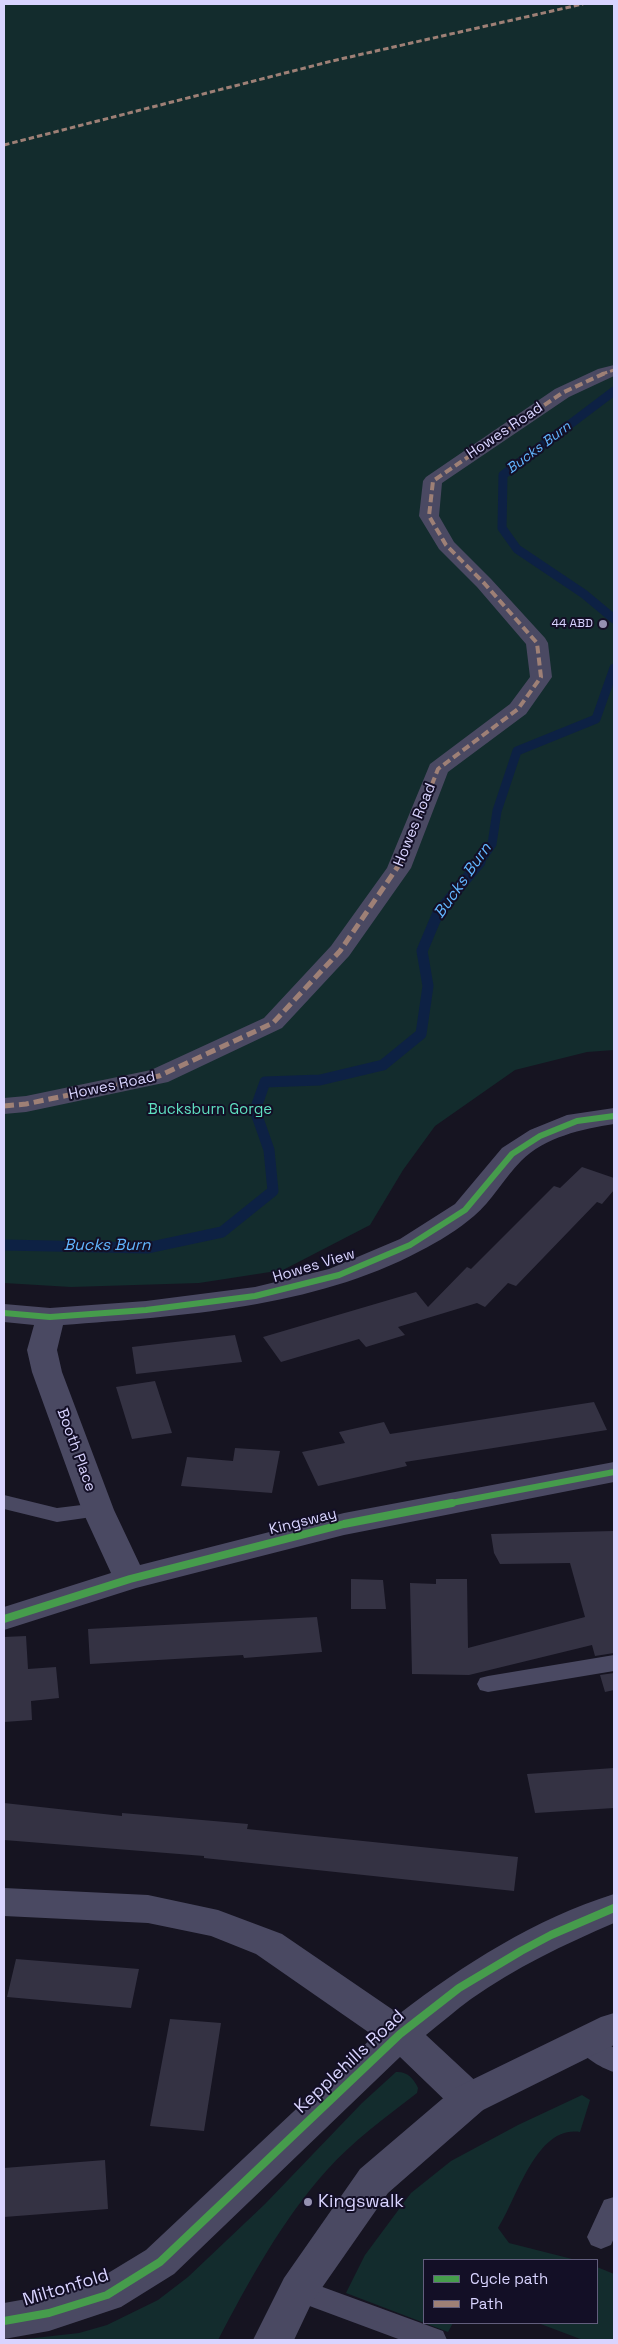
<!DOCTYPE html>
<style>
body{margin:0}
#map{position:relative;width:618px;height:2344px;overflow:hidden;background:#161421;font-family:"Space Grotesk",sans-serif}
canvas{display:block}
.frame{position:absolute;inset:0;border:5px solid #d9d4ff;pointer-events:none}
.legend{position:absolute;left:423px;top:2259px;width:175px;height:65px;box-sizing:border-box;background:#130f26;border:1px solid #625e7d;margin:0;padding:6px 9px;list-style:none;font-size:15px;color:#d9d4ff}
.legend li{display:flex;align-items:center;gap:10px;height:25px}
.legend b{width:25px;border:1px solid #625e7d}
</style>
<div id="map">
<canvas width="618" height="2344"></canvas>
<div class="frame"></div>
<ul class="legend">
<li><b style="height:6px;background:#469c4c"></b>Cycle path</li>
<li><b style="height:6px;background:#9e8076"></b>Path</li>
</ul>
</div>
<script>
const c = document.querySelector('canvas').getContext('2d');
c.lineJoin = 'round';
function paint(path, color) {
  c.fillStyle = color;
  c.fill(path, 'evenodd');
}
function strokePath(path, color, width, dash) {
  c.strokeStyle = color;
  c.lineWidth = width;
  c.lineCap = dash ? 'butt' : 'round';
  c.setLineDash(dash || []);
  c.stroke(path);
}
function write(font, color, halo, rows, align = 'center') {
  c.font = font + ' "Space Grotesk",sans-serif';
  c.lineWidth = 4;
  c.setLineDash([]);
  c.textBaseline = 'middle';
  c.strokeStyle = halo;
  c.fillStyle = color;
  for (const [text, x, y, turn = 0] of rows) {
    c.save();
    c.translate(x, y);
    c.rotate((+turn || 0) * Math.PI / 180);
    c.textAlign = isNaN(turn) ? turn : align;
    if (halo) c.strokeText(text, 0, 0);
    c.fillText(text, 0, 0);
    c.restore();
  }
}
paint(new Path2D(`
 M4,4h610v1046l-27,2 -72,18 -80,56 -32,44 -33,55 -87,45 -84,13 -128,4 -67,-4z
 M396,2072c10,-1 18,6 22,16l-1,5c-31,24 -63,47 -90,77 -45,50 -78,111 -109,170h-201l62,-7 28,-8 51,-25 30,-23 77,-73 97,-101z
 M582,2095l8,5 -10,32c-44,-7 -63,67 -82,96l11,15 67,17h-152v63h29l-5,9 -102,-39 19,-38 46,-62 40,-32 67,-36z
 M597,2267l17,7v66h-31l-45,-17h59z`), '#132c2d');
strokePath(new Path2D(`
 M614,391l-111,84 -1,53 15,21 67,45 30,25
 M479,863l13,-19 5,-33 20,-60 79,-32 18,-51`), '#0d2144', 9);
strokePath(new Path2D(`
 M4,1245l143,3 75,-16 51,-41 -4,-41 -14,-40 10,-28 55,-2 63,-15 38,-31 7,-48 -6,-35 16,-38 42,-51`), '#0d2144', 11);
paint(new Path2D(`
 M582,1167l32,11v12l-12,14 -5,-2 -81,84 -8,-3 -23,24 -8,-4 -79,24 7,8 -39,12 -7,-8 -78,23 -18,-25 153,-45 12,15 39,-40 4,2 83,-83 6,2z
 M235,1335l7,27 -106,12 -4,-27z
 M155,1381l17,52 -40,6 -16,-52z
 M594,1402l13,28 -202,32 2,4 -89,20 -16,-34 43,-9 -6,-11 45,-10 6,12z
 M235,1448l45,3 -8,42 -91,-7 6,-29 46,4z
 M614,1531v122l-19,3 -3,-11 -123,30 -57,-1 -2,-91 26,1v-5h31l1,69 117,-31 -15,-54 -70,1 -6,-11 -3,-19z
 M351,1579l32,1 3,29h-35z
 M317,1617l5,35 -78,6 -1,-3 -153,9 -2,-35z
 M26,1636l2,33 28,-2 3,31 -28,3 1,19 -28,2v-85z
 M614,1673v17l-9,2 -5,-17z
 M614,1768v40l-79,5 -8,-39z
 M4,1803l118,13v-3l126,11 -1,5 271,28 -4,34 -310,-33v-2l-200,-16z
 M16,1959l123,10 -8,39 -124,-11z
 M170,2019l51,4 -17,108 -54,-5z
 M105,2160l3,49 -104,8v-49z`), '#343243');
paint(new Path2D(`
 M4,1495l53,13 41,-5 8,2 3,5 -3,5 -49,7 -53,-13z
 M614,1655v16l-126,21 -8,-2 -3,-6 3,-6 8,-2z
 M586,2031l9,3 19,14v24c-14,-4 -34,-17 -41,-31l4,-7z
 M614,2197v41l-3,7 -10,4 -10,-4 -4,-8 17,-37z
 M298,2278l145,53 4,9h-46l-113,-42 -4,-8 4,-8z`), '#4a4962');
paint(new Path2D(`
 M614,365v11l-45,21 -127,86 -3,33 15,26 37,37 54,59 3,5 4,34 -26,37 -78,58 -37,96 -62,88 -67,72 -114,54 -142,30 -22,2v-16l22,-2 125,-26 113,-52 67,-72 56,-78 43,-104 80,-60 20,-27 -4,-33 -49,-57 -38,-38 -20,-33 4,-35 3,-4 129,-88 43,-20z`), '#4a4962');
paint(new Path2D(`
 M614,1108v16c-32,5 -69,13 -93,37 -17,17 -29,40 -47,55 -15,13 -36,26 -54,35 -107,57 -239,65 -357,74l-6,25 5,22 52,138 26,55 204,-52 270,-51v20l-270,53 -208,53 -132,42v-23l107,-34 -29,-63 -50,-138 -5,-22 7,-25 -30,-3v-18l46,4 96,-7 109,-14 74,-18 71,-30 55,-35 47,-56 28,-18 37,-15z
 M4,1888l144,7 70,15 64,24 117,80c65,-50 136,-95 215,-120v29c-49,21 -99,45 -143,76 -15,11 -30,24 -45,36l57,53 5,11 -5,11 -14,5 -14,-5 -55,-53 -226,217 -53,33 -72,24 -45,8v-36l45,-8 46,-14 51,-31 228,-214 -118,-82 -45,-18 -63,-13 -144,-7z`), '#4a4962');
paint(new Path2D(`
 M614,2013v32l-131,65 -95,83 -76,109 -18,38h-41l31,-62 76,-109 95,-81 146,-71z`), '#4a4962');
strokePath(new Path2D(`
 M4,145l328,-84 251,-57
 M602,374l12,-4`), '#9e8076', 3, [5.5, 3]);
strokePath(new Path2D(`
 M401,863l37,-94 80,-60 23,-32 -4,-34 -53,-60 -38,-38 -17,-29 4,-35 129,-88 43,-20`), '#9e8076', 4, [8, 4]);
strokePath(new Path2D(`
 M4,1106l22,-2 133,-28 114,-53 67,-72 61,-89`), '#9e8076', 5, [10, 5]);
strokePath(new Path2D(`
 M4,1313l46,4 96,-7 109,-14 84,-21 71,-30 55,-35 47,-56 28,-18 37,-15 37,-5
 M446,1504l168,-32`), '#469c4c', 6);
strokePath(new Path2D(`
 M4,1619l126,-40 214,-55 108,-21
 M4,2321l45,-8 58,-18 53,-33 240,-228 59,-46 62,-37 30,-16 63,-27`), '#469c4c', 8);
for (const [x, y, r, color] of [
 [603,624,5,"#9591b1"],
 [308,2202,5,"#9591b1"]
]) {
  const dot = new Path2D();
  dot.arc(x, y, r, 0, 2 * Math.PI);
  c.fillStyle = color;
  c.fill(dot);
  strokePath(dot, '#130f26', 2);
}
write('12px', '#d9d4ff', '#130f26', [
 ["44 ABD",593,624]
], 'right');
write('italic 14px', '#62b6ff', '#130f26', [
 ["Bucks Burn",539,448,-37]
]);
write('15px', '#d9d4ff', '#130f26', [
 ["Howes Road",505,431,-34],
 ["Howes Road",415,825,-68],
 ["Howes Road",112,1086,-12],
 ["Howes View",314,1266,-17],
 ["Booth Place",76,1450,70],
 ["Kingsway",303,1522,-14]
]);
write('15px', '#5fe0c0', '#130f26', [
 ["Bucksburn Gorge",210,1110]
]);
write('italic 16px', '#62b6ff', '#130f26', [
 ["Bucks Burn",463,881,-55],
 ["Bucks Burn",107,1246]
]);
write('18px', '#d9d4ff', '#130f26', [
 ["Kepplehills Road",350,2062,-43],
 ["Miltonfold",66,2288,-17]
]);
write('18px', '#d9d4ff', '#130f26', [
 ["Kingswalk",318,2202]
], 'left');
</script>
